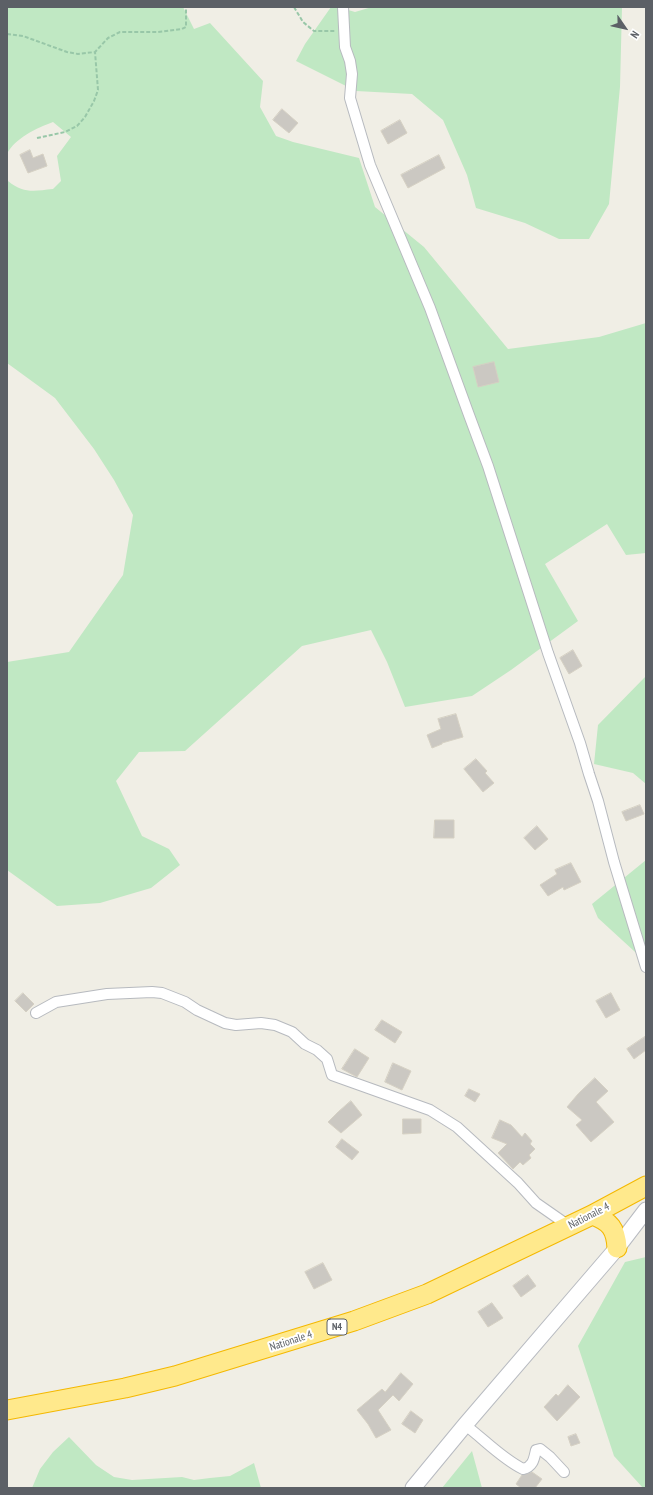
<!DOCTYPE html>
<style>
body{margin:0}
#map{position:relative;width:653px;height:1495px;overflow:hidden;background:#f0eee5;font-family:"PT Sans Narrow",sans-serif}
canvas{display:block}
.frame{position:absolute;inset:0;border:8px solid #5c6066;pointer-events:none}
.north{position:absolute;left:605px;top:8px;width:40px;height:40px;-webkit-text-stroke:3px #fff;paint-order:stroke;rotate:124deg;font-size:11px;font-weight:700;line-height:16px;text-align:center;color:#5c6066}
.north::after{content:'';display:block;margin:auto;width:14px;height:18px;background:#5c6066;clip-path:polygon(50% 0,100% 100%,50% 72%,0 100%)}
</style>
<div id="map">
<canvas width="653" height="1495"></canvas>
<div class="frame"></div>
<div class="north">N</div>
</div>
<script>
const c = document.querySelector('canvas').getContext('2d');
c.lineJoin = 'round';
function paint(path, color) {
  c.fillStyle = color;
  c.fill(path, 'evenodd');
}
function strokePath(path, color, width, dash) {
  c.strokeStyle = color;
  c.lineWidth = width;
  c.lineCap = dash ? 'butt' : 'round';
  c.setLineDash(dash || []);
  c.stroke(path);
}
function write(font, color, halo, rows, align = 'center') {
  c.font = font + ' "PT Sans Narrow",sans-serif';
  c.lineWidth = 4;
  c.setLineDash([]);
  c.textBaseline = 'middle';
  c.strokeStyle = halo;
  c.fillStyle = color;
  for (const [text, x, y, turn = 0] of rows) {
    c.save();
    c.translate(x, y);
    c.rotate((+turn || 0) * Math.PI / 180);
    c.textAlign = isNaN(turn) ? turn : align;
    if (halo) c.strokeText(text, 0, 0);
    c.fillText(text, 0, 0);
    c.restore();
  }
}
paint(new Path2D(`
 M7,7h176l11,22 16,-6 53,58 -3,26 16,29 17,6 66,16 16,49 49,40 84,102 91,-12 47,-14v230l-20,2 -19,-31 -62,40 33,57 -67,49 -39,26 -67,11 -18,-45 -16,-32 -69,16 -117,105 -46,1 -23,29 26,55 27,13 11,16 -29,23 -51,15 -43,3 -50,-36v-208l62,-10 54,-77 10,-60 -19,-35 -20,-31 -39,-51 -48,-35v-190l1,8c16,13 26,10 45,8l8,-8 -4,-25 14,-19 -18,-15c-16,6 -38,16 -46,32z
 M331,7h7l17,5 17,-5h250l-2,80 -11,117 -20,35h-30l-34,-16 -49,-15 -9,-33 -24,-55 -31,-26 -56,-3 -60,-30 9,-17z
 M646,676v108l-13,-11 -39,-9 4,-39z
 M646,860v102l-48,-44 -6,-14z
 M646,1257v231h-3l-29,-32 -36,-110 47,-84z
 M69,1437l27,28 18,12 18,3 50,-3 12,3 16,-2 20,-2 24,-13 7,25h-229l8,-19 13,-17z
 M472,1451l10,37h-40z`), '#c0e8c3');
const building = new Path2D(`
 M282,109l16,14 -9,10 -16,-13z
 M400,120l7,13 -19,11 -7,-13z
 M30,150l3,8 10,-4 4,12 -19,7 -8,-18z
 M439,155l6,13 -37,20 -7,-13z
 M494,362l5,20 -21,5 -5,-20z
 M573,650l9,16 -13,8 -9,-16z
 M456,714l7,23 -21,6v1l-10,4 -5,-13 14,-6 -3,-10z
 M476,759l11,12 -2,2 9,10 -11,9 -19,-23z
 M640,805l4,9 -18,7 -4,-9z
 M435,820h19v18h-20z
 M537,826l11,13 -13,11 -11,-12z
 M571,863l10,19 -17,8 -1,-3 -15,9 -8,-11 17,-11 -2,-4z
 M23,993l11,11 -8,8 -11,-11z
 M611,993l9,17 -14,8 -10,-17z
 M382,1020l20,12 -7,11 -20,-13z
 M646,1036v14l-12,9 -7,-10z
 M355,1049l14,9 -12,19 -15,-8z
 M393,1063l18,8 -9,19 -17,-8z
 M595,1078l13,13 -12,11 18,20 -23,20 -15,-17 6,-5 -15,-13 11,-13z
 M469,1089l11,5 -5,8 -10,-6z
 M351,1101l11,14 -21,18 -13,-11 10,-10z
 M403,1119h18v14l-18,1z
 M500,1120l11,5 11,12 3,-4 7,8 -2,3 5,5 -6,6 2,3 -8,7 -3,-3 -7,7 -15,-16 9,-9 -15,-6z
 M342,1139l17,13 -7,8 -16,-13z
 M323,1263l9,17 -18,9 -9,-17z
 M528,1275l8,11 -15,11 -8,-11z
 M492,1303l11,15 -15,9 -10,-15z
 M401,1373l12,11 -14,17 -6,-6 -15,15 13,20 -15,8 -8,-14 -11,-14 25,-21 3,3z
 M568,1385l12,12 -23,24 -13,-14 12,-13 2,2z
 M411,1411l12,9 -8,13 -13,-9z
 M576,1434l4,9 -9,3 -3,-9z
 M532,1472l10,7 -7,9h-14l-5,-4 6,-9z`);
paint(building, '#cbc8c2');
strokePath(building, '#d5d0c3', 1);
const street = new Path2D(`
 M343,7l2,40 5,14 2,13 -2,24 20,67 60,143 39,107 19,51 60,187 32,90 9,31 9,27 16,61 32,105
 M36,1013l20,-11 51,-8 45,-2 10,1 23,9 12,8 28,13 11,2 25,-2 14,2 17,7 13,12 12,6 10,9 5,16 98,35 27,17 61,56 18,20 33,23
 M465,1425c19,14 36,33 58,44 10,-2 11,-10 13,-19l4,-1 10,8 14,15`);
const secondary = new Path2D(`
 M413,1488l52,-63 152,-177 29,-38`);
const highway = new Path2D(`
 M592,1215c18,6 24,14 25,33
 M7,1410l118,-22 50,-12 179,-55 73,-27 165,-79 54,-29`);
strokePath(street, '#b7babf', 12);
strokePath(secondary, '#b8bbc1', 17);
strokePath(highway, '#f4b800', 21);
strokePath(new Path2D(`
 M294,7l9,15 11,9h21
 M7,34l16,2 44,16 11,2 17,-2 13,-14 12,-6h38l24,-3 4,-2v-20
 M37,138l28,-6 12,-6 8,-9 9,-16 4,-11 -3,-38`), '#98c7a8', 2, [4, 2]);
strokePath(street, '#fff', 10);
strokePath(secondary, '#fff', 15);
strokePath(highway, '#ffe98c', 19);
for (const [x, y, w] of [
 [337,1327,20]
]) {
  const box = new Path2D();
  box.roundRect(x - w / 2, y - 8, w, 16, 3);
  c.fillStyle = '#fff';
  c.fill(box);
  strokePath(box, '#5c6066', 1);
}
write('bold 10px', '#5c6066', null, [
 ["N4",337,1327]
]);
write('11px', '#5c6066', '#fff', [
 ["Nationale 4",589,1216,-27],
 ["Nationale 4",291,1341,-18]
]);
</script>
